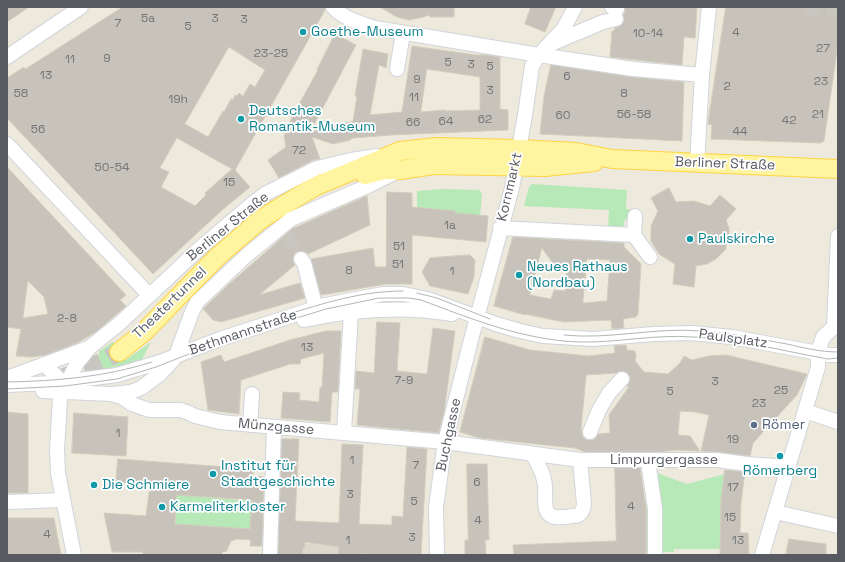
<!DOCTYPE html>
<meta charset="utf-8">
<style>
body{margin:0}
#map{position:relative;width:845px;height:562px;overflow:hidden;background:#edeadd;font-family:"Space Grotesk",sans-serif}
canvas{display:block}
.frame{position:absolute;inset:0;border:8px solid #575b61;pointer-events:none}
</style>
<div id="map">
<canvas width="845" height="562"></canvas>
<div class="frame"></div>
</div>
<script>
const c = document.querySelector('canvas').getContext('2d');
c.lineJoin = 'round';
function paint(path, color) {
  c.fillStyle = color;
  c.fill(path, 'evenodd');
}
function strokePath(path, color, width, dash) {
  c.strokeStyle = color;
  c.lineWidth = width;
  c.lineCap = dash ? 'butt' : 'round';
  c.setLineDash(dash || []);
  c.stroke(path);
}
function write(font, color, halo, rows, align = 'center') {
  c.font = font + ' "Space Grotesk",sans-serif';
  c.lineWidth = 3.5;
  c.setLineDash([]);
  c.textBaseline = 'middle';
  c.strokeStyle = halo;
  c.fillStyle = color;
  for (const [text, x, y, turn = 0] of rows) {
    c.save();
    c.translate(x, y);
    c.rotate((+turn || 0) * Math.PI / 180);
    c.textAlign = isNaN(turn) ? turn : align;
    if (halo) c.strokeText(text, 0, 0);
    c.fillText(text, 0, 0);
    c.restore();
  }
}
paint(new Path2D(`
 M275,541l45,3 19,3 -1,8h-63z`), '#dcd9cc');
paint(new Path2D(`
 M532,184l95,6 -1,19 7,1 -1,9h-7l-2,10h-15l1,-19 -85,-4 5,-19z
 M443,189l36,1 3,4 -2,22 -25,-3v-2l-38,7v-27z
 M113,342l13,18 25,-18 -10,19 -50,11v-14l8,-2v-5z
 M646,473h11l30,11 38,-10 -4,27 -1,32 7,16h-53v3h-28z
 M177,495l75,6 -2,28 -75,-5z`), '#b6e8b8');
const building = new Path2D(`
 M7,7h22l-22,15z
 M123,7h202v3l-90,160 15,17 -29,24 -68,63 -146,-156v-40l17,-11 1,2zM229,47l36,23 -10,17 -5,-3 -7,12 -4,-3 -2,3 -2,-1 -2,5 -2,-1 -7,13 -1,-1 -15,26 -23,-13zM177,138l55,31 -27,24 1,2 -11,11 -34,-19 8,-15 -9,-4z
 M380,7h74v10h-24l-2,-2 -4,2 -15,3 -12,-3z
 M531,7h25l-11,25 -20,-8z
 M625,7h72l-2,31 -11,-1 -2,28 -72,-8 2,-26h2l1,-3 6,-3 3,-3 -1,-7 2,-3z
 M726,7h112v37l-14,97 -4,2 -109,-4 1,-14 -4,-1z
 M335,34l21,11 -46,87 43,-11 4,-24 -2,-1 8,-47 25,5 -2,14 -7,-3 -9,50 32,-3 10,-66 64,9h12l12,2v52l8,1v20l-117,5 -38,3 -3,2 -17,4 -21,-7 8,22 -7,1 -34,18 -11,-18 18,-13 -2,-11 8,-19 26,-47h-1zM427,69l53,8v33l-35,1v-1l-24,2z
 M551,65l81,12 52,5 -2,59 -142,-7 4,-38z
 M7,167l119,128 -6,5 6,6 -30,26 -19,11 -31,12 -14,2 -16,-1 5,-27 -14,-2zM28,281l16,16 4,17 -25,4z
 M669,188l7,14 18,-1 16,5 10,-11 16,14 -10,11 3,8v9l-4,13 -9,9 -9,5 -11,2 -2,21 -21,-3 2,-20 -10,-6 -6,-4 -8,-13v-15l7,-15 -7,-13z
 M387,192l25,1v14l43,4v2l33,3 -2,26 -74,-7v49h-26l-65,11 -10,-36 62,-11 2,19h11z
 M367,196l3,29 -62,29 -4,-3 -8,1 -3,3v5l2,5 -36,30 41,-12 5,15 -84,24 -8,-2 -10,-11 25,-24 64,-56z
 M513,237l111,6v4l17,17 -3,50 -2,3 -13,2 1,9 -12,1 -1,-9 -47,2 -39,-8v1l-31,-9zM542,248l12,17h13l-2,26 -11,-1 -3,9 -21,-4zM587,259l23,1 -3,41 -24,2z
 M470,255l5,5 -1,17 -6,17 -38,-8 -8,-14 8,-14z
 M377,322l23,1 -3,48 30,3 6,-46 22,3 -11,81 -5,21 -82,-8 3,-36h-5l1,-18 18,2z
 M326,331h15l-3,61h-6l-2,30 -49,-4 2,-26 17,1 -1,7 20,2 1,-14 2,-1 2,-34 -23,6 -1,5h-10l-49,16 -2,34 -31,-4 -7,-48 20,-7 3,7 66,-22z
 M485,337l45,13 58,6 27,-3 -1,-7 12,-1 1,5 8,1 1,5 -1,5 9,11 24,2 12,-11 4,-7 8,4 17,-4 17,-1 81,19 -10,21 -44,48 -3,13 -32,-4 -17,-1 8,-36 -14,-3 -15,-1 -2,24 12,1 10,15 -23,-1 -19,2h-73l-10,-4 -95,-10 -20,-6zM620,371l7,2 3,3v4l-3,6 2,1 -20,28 1,18 -12,1 -3,5 -4,1h-5l-3,-3 -2,-8 5,-54 31,-2z
 M7,412l21,2v79h-21z
 M74,413l54,4 -2,39 -54,-3z
 M282,439h17l-4,82 44,2 3,-79 21,1 -4,79 33,1v-9l11,1 4,-70 20,2 -6,106h-53l-6,-2 -2,2h-22l1,-8 -34,-5v5h-2l-1,8h-24z
 M118,459l135,10v7l11,1 -2,69h-12l1,-6 -14,-1 -6,2 -5,11 -2,-1 -4,4h-77v-3h-31l-8,-39 42,3 4,-31 -34,-3zM177,495l75,5 -2,29 -75,-5z
 M467,464h20l2,76h-4l1,15h-21v-15h3z
 M615,468h25l6,40v47h-132l-1,-10 103,-4z
 M725,470l20,2 -4,30 -1,31h8l1,22h-29l1,-54z
 M7,518h47l7,37h-54z
 M789,539l37,5v11h-40z`);
paint(building, '#c7c3ba');
strokePath(building, '#d2ccbb', 1);
strokePath(new Path2D(`
 M806,7l32,4
 M286,235l15,24`), '#c8c6be', 14, [14, 7]);
strokePath(new Path2D(`
 M59,379l43,-17 17,-10`), '#c8c6be', 18, [18, 9]);
const minor = new Path2D(`
 M333,7c11,12 27,16 42,21l164,27 94,14 69,6
 M612,7l5,2
 M553,43l50,-21 13,-3
 M7,57l74,-50
 M397,69l6,-36
 M7,144l142,151
 M697,164l5,-89 7,-68
 M500,228l134,7 1,-19
 M634,235l16,22
 M301,259l3,4 14,53
 M304,320c49,-11 99,-14 148,-6
 M820,346l3,-9 11,-10 4,-91
 M44,364l15,15 2,3 -4,68 1,23 16,82
 M7,378l81,-30
 M7,385l47,-2 63,-8 43,-13 60,-23 105,-34 58,-11h20l25,5 68,25 24,7 23,5 50,3 61,-5 38,-1 40,4 97,18h9
 M65,387l12,-24 13,-16 30,-24 80,-75 53,-45 12,-9 52,-26 34,-8 26,-4
 M43,391l68,3 20,-2 10,-4 19,-14 13,-14 4,-7 15,-41 5,-10 51,-48 43,-35 79,-34 26,-13
 M111,394l11,3 10,7 17,6h32l8,3 6,3 25,6 225,20 135,18h137l30,4 42,3
 M805,411l33,11
 M250,425l2,-31
 M344,432l7,-120
 M590,432l9,-22 10,-17 13,-14
 M533,455c5,9 12,21 12,32 1,7 -2,22 4,27 5,5 17,3 24,2 8,0 10,-5 11,-12l-4,-44
 M648,461l7,48v43
 M7,502l56,-2
 M775,512l63,14
 M270,555l4,-128
 M437,555l-1,-48 9,-65 27,-106 40,-148 13,-73 7,-49 7,-11 25,-27 11,-21
 M762,555l56,-188v-8`);
const major = new Path2D(`
 M365,175l20,-5h15l34,-5 111,2 49,-5
 M119,352l25,-20 73,-75 43,-37 17,-11 39,-23 84,-35 37,-4 82,2 57,3 36,7 226,10`);
strokePath(minor, '#d1d4da', 16);
strokePath(major, '#ffd344', 20);
strokePath(minor, '#fff', 14);
strokePath(major, '#fff4a0', 18);
strokePath(new Path2D(`
 M417,293l20,5 53,21
 M286,315c38,-12 76,-24 117,-24
 M564,335c45,5 91,-8 136,-4 30,2 58,8 87,13 17,4 34,8 51,8
 M7,382c49,-1 98,-5 145,-20
 M7,389l58,-3 52,-7 39,-12 66,-26 104,-32 53,-11h30l12,2c51,19 102,40 158,42 38,1 76,-8 114,-5 46,2 90,14 135,22l10,-1`), '#b4b5b5', 1);
for (const [x, y, r, color] of [
 [303,32,4,"#0f9aa8"],
 [241,119,4,"#0f9aa8"],
 [690,239,4,"#0f9aa8"],
 [519,275,4,"#0f9aa8"],
 [754,425,4,"#5c6f8a"],
 [780,456,4,"#0f9aa8"],
 [213,474,4,"#0f9aa8"],
 [94,485,4,"#0f9aa8"],
 [162,507,4,"#0f9aa8"]
]) {
  const dot = new Path2D();
  dot.arc(x, y, r, 0, 2 * Math.PI);
  c.fillStyle = color;
  c.fill(dot);
  strokePath(dot, '#fff', 1.5);
}
write('12px', '#737577', null, [
 ["5a",148,19],
 ["3",215,19],
 ["3",244,20],
 ["7",118,24],
 ["5",188,27],
 ["4",736,33],
 ["10-14",648,34],
 ["27",823,49],
 ["23-25",271,54],
 ["9",107,59],
 ["11",70,60],
 ["5",448,63],
 ["3",471,65],
 ["5",490,67],
 ["13",46,76],
 ["6",567,77],
 ["9",417,80],
 ["23",821,82],
 ["2",727,87],
 ["3",490,91],
 ["58",21,94],
 ["8",624,94],
 ["11",414,98],
 ["19h",178,100],
 ["56-58",634,115],
 ["21",818,115],
 ["60",563,116],
 ["62",485,120],
 ["42",789,121],
 ["64",446,122],
 ["66",413,123],
 ["56",38,130],
 ["44",740,132],
 ["72",299,151],
 ["50-54",112,168],
 ["15",229,183],
 ["1a",450,226],
 ["51",399,247],
 ["51",398,265],
 ["8",349,271],
 ["1",452,272],
 ["2-8",67,319],
 ["13",307,348],
 ["7-9",404,381],
 ["3",715,382],
 ["25",781,391],
 ["5",670,392],
 ["23",759,404],
 ["1",118,434],
 ["19",733,440],
 ["1",352,461],
 ["7",416,466],
 ["6",477,483],
 ["17",733,488],
 ["3",350,495],
 ["5",414,502],
 ["4",631,507],
 ["15",730,518],
 ["4",478,521],
 ["4",47,535],
 ["3",412,538],
 ["1",348,541],
 ["13",738,541]
]);
write('14px', '#0d838f', '#fff', [
 ["Goethe-Museum",311,32],
 ["Deutsches",249,111],
 ["Romantik-Museum",249,127],
 ["Paulskirche",698,239],
 ["Neues Rathaus",527,267],
 ["(Nordbau)",527,283],
 ["Institut für",221,466],
 ["Stadtgeschichte",221,482],
 ["Römerberg",780,471,"center"],
 ["Die Schmiere",102,485],
 ["Karmeliterkloster",170,507]
], 'left');
write('14px', '#575b61', '#fff', [
 ["Berliner Straße",725,164,2],
 ["Kornmarkt",510,187,-77],
 ["Berliner Straße",228,227,-39],
 ["Theatertunnel",170,303,-44],
 ["Bethmannstraße",243,333,-19],
 ["Paulsplatz",733,339,8],
 ["Münzgasse",276,427,5],
 ["Buchgasse",449,435,-78],
 ["Limpurgergasse",664,460]
]);
write('14px', '#4e5e75', '#fff', [
 ["Römer",762,425]
], 'left');
</script>
